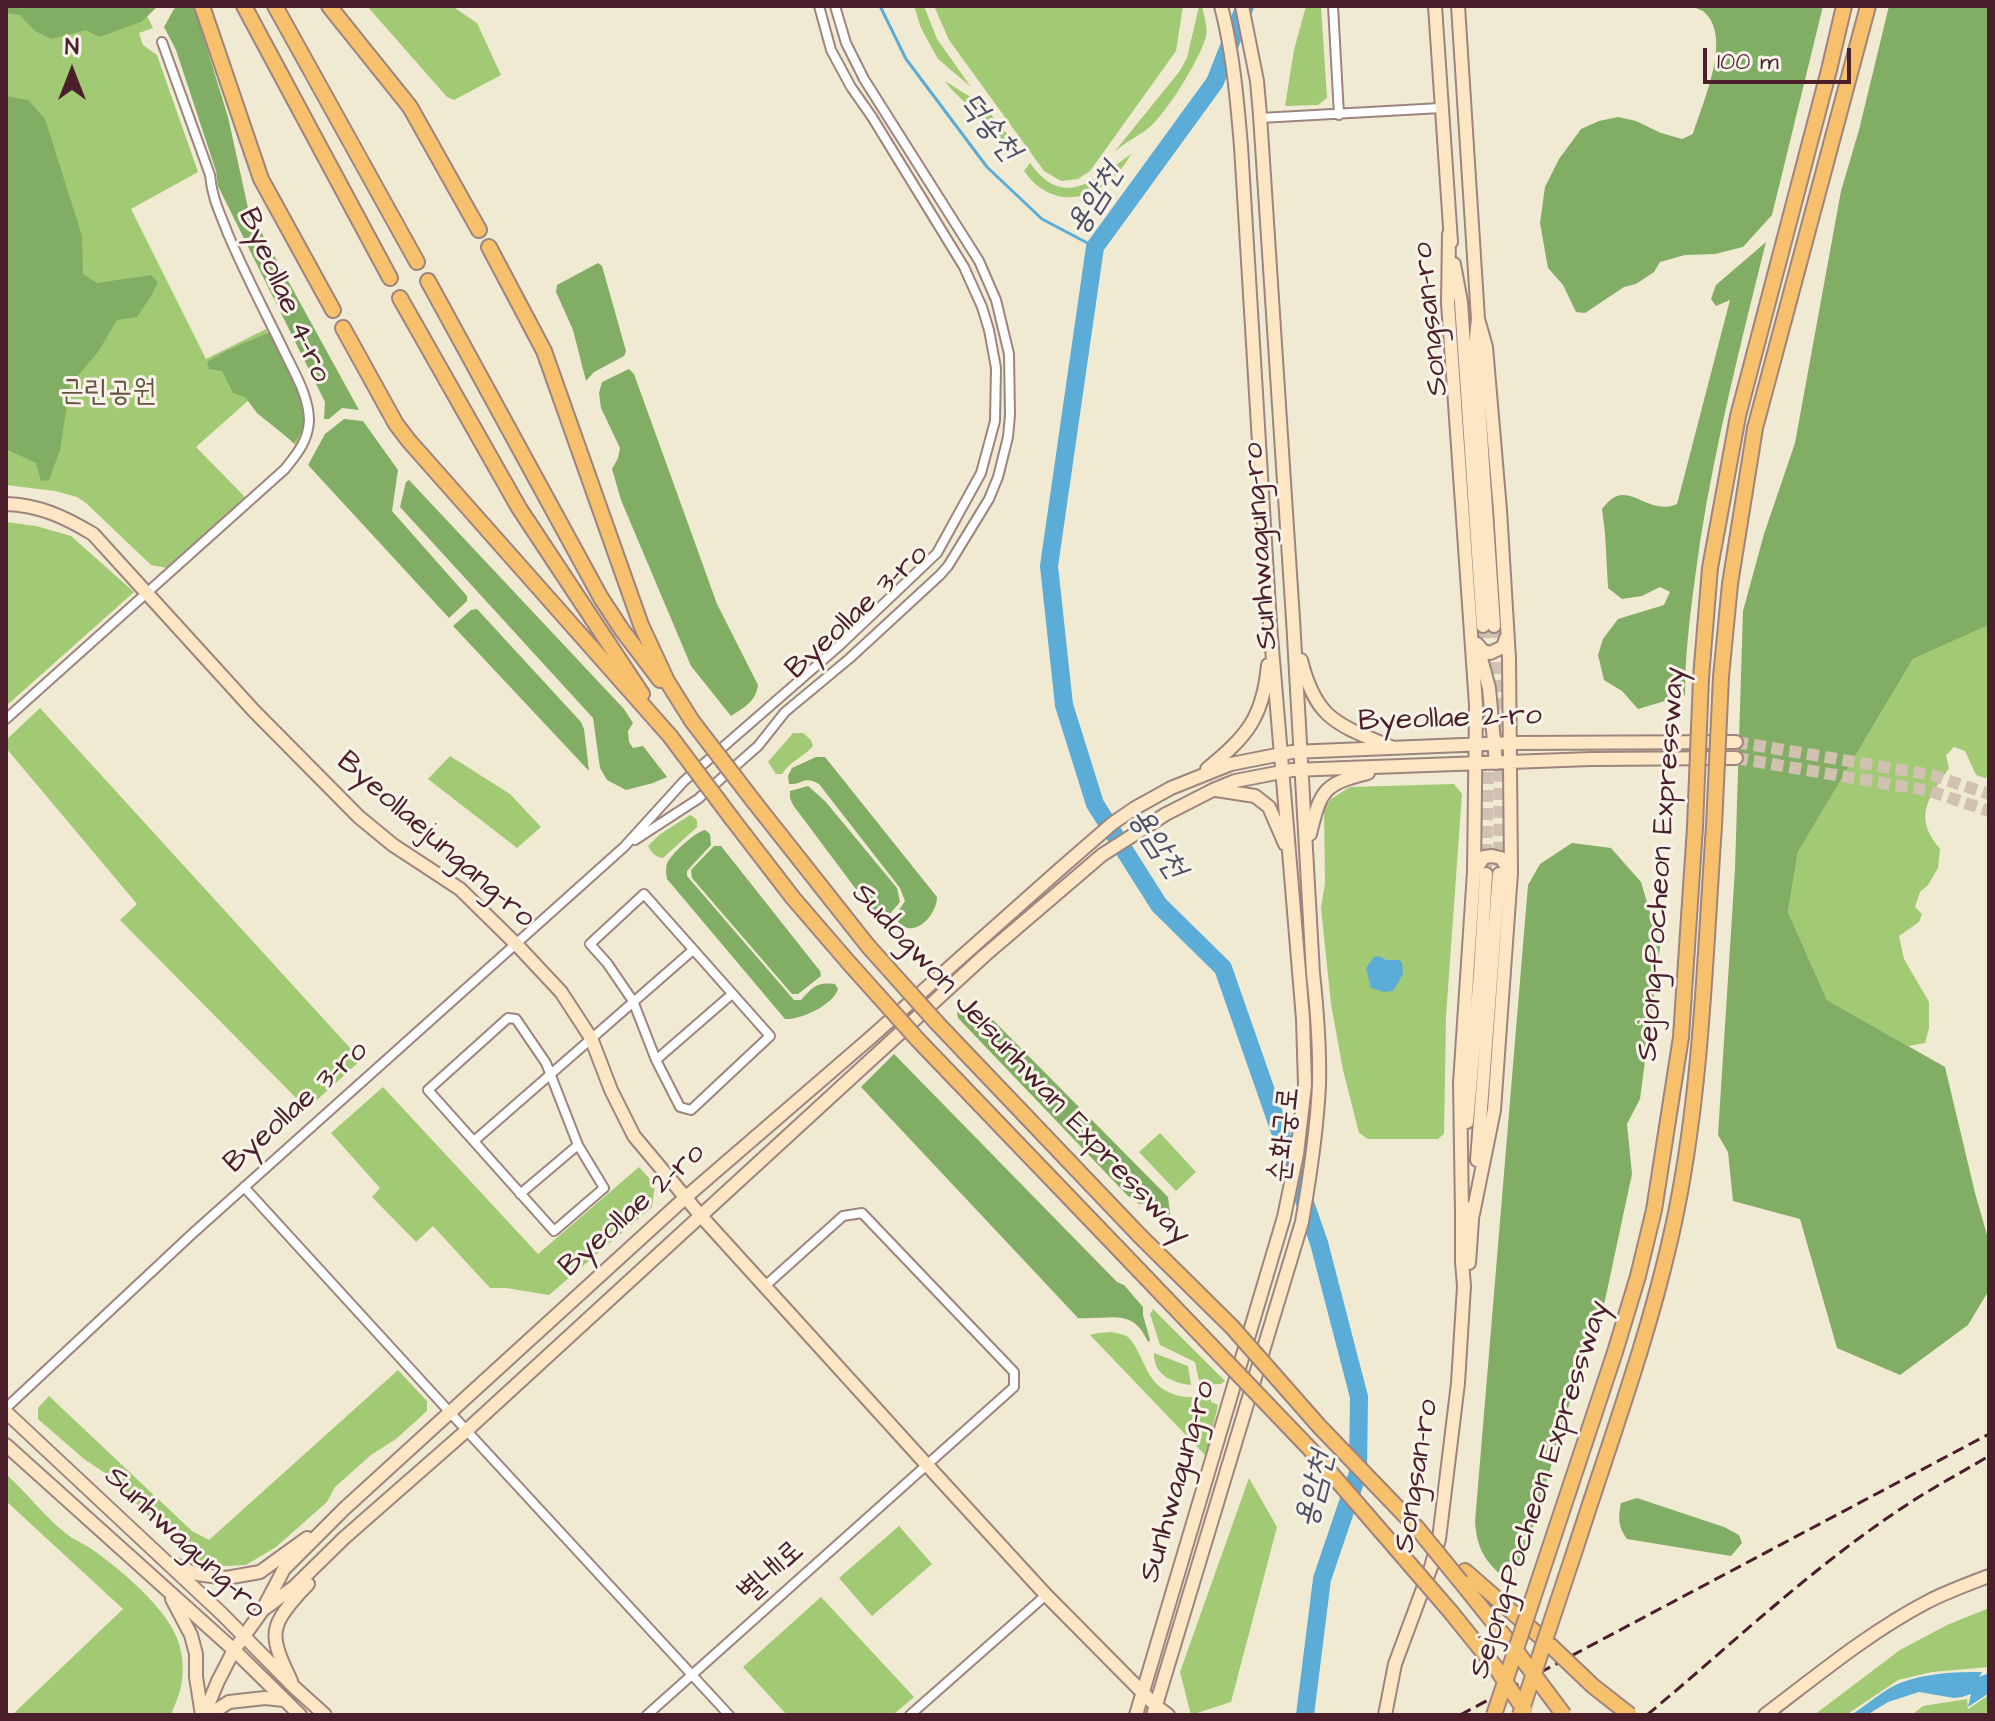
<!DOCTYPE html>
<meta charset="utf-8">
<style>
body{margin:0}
#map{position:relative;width:1995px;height:1721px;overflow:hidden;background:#f1ead3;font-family:"Architects Daughter",sans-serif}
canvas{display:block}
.frame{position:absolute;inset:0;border:8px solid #4a1f2b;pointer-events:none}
.north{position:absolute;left:32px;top:32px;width:80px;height:80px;-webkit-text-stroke:6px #f7f3e8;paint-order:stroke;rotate:0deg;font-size:22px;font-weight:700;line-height:32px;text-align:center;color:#4a1f2b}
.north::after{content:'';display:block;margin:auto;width:28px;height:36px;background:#4a1f2b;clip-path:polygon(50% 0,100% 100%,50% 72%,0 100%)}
.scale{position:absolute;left:1703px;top:48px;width:148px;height:36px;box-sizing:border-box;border:4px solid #4a1f2b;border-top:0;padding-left:10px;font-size:24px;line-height:28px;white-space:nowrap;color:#4a1f2b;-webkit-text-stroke:6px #f7f3e8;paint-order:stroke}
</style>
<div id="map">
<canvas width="1995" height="1721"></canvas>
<div class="frame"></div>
<div class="north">N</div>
<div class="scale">100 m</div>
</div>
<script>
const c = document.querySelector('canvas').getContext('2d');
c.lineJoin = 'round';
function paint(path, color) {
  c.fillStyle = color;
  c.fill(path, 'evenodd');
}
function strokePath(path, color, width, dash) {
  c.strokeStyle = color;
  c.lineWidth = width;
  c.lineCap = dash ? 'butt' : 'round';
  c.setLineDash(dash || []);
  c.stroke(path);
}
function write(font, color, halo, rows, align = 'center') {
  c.font = font + ' "Architects Daughter","Poor Story",sans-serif';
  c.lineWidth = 6;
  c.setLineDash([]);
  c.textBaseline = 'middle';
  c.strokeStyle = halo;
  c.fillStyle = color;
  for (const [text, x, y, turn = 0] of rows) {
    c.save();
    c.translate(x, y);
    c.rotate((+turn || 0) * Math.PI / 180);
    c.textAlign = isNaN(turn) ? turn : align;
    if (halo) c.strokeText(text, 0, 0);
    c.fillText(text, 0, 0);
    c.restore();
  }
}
paint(new Path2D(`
 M6,6h136l11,22 -14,5 4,12 14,10 41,117 -67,37 75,150 60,-30 30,62 7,36 -6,20 -47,-48 -54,48 49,50 -78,71 -16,-3 -65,-62 -9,-6 -22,-6 -49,-6z
 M367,6h85l25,17 24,52 -47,25 -7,-3z
 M914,6h10l13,33 34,48 -33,-28 -17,-31z
 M934,6h249l-7,45 -86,120 -12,8 -17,2 -17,-10 -95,-131z
 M1199,6h3c2,10 6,21 4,30 -5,22 -42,82 -60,94 -10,7 -21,13 -31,21l64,-79 8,-14z
 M1306,6h15l6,92 -9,7 -33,1 9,-56z
 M945,81l38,24 34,41 1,4 -5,7 -33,-40 -30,-29z
 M1131,154c-23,43 -75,63 -107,17l6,-8c34,48 65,16 101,-9z
 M6,522l30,4 35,10 63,56 -128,114z
 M1989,625v152l-4,1 -9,-3 -11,-24 -11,-4 -8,8 3,13c-20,30 -37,48 -9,81l-2,19 -10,17 -8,7 -5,15 7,7 -3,8 -20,14 5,23 25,43v26l-4,15 -17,3 -81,-46 -39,-88 10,-60 115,-193z
 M40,708l321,352 -54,49 -187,-189 17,-16 -131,-156v-8z
 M793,733h10l8,7 2,6c-9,11 -23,15 -31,28h-6l-8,-12z
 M450,756l60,38 31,33 -24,21 -89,-69z
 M1454,784l8,10 -16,222 -2,118 -6,5h-70l-9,-6 -16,-63 -12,-66 -10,-96 4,-25 -1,-74 7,-10 19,-12z
 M690,815c6,3 8,5 7,12l-34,31c-8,-1 -11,-5 -15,-12l11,-11z
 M383,1087l155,167 101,-87 16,18 -3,22 -103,88 -43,-7h-16l-57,-62 -17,16 -44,-45 8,-9 -49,-55z
 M1160,1133l36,39 -20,19 -37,-39z
 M1153,1309l72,72 -4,3 -21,1 -5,-23 -35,-17 -10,-31z
 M1112,1332c7,2 14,2 18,7 15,18 16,46 43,55 12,5 25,3 38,2v6l7,3 -12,51 -116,-121 8,-2z
 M1154,1353l34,13 3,19c-18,-2 -38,-10 -37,-32z
 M398,1370l29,31v10l-31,28 -25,16 -36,32 -8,15 -51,45 -30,18 -20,1 -18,-1 -18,-9 -24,-20 -24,-27 -37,-36 -21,-14 -46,-40v-11l11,-12 143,135 17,9z
 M6,1474c22,20 42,47 66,64 7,4 14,7 21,12 27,19 72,57 84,88 5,13 7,28 5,42 -1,12 -7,24 -11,35h-159l111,-106 -117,-108z
 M1249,1478l28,49 -46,175 -40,13 -11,-43z
 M899,1526l33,38 -60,52 -33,-38z
 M821,1597l93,100 -21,18h-106l-44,-48z
 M1989,1608v59l-57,5 -34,8 -52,35h-32l86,-65 47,-25z
 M1989,1695v16l-7,4h-70l11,-9 44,-7 1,10z`), '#a2c973');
paint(new Path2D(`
 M6,6h152l-17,16 -42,15 -13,-7 -35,9 -16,-8 -15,-16 -14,-2z
 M179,6h15l34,111 20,91 111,202 -17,-2 -13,11h-5l1,-17 -107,-216 -2,-15 -40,-121 -12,-23 10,-18z
 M1691,6h132l-51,209 -29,32 -28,7 -30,1 -25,7 -6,10 -18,12 -12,3 -39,26 -9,-1 -13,-27 -15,-17 -8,-45 5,-36 14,-28 22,-30 18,-8 19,-4 18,4 25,12 21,6 11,-5c9,-30 41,-98 10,-123 -4,-2 -8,-3 -12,-5z
 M1889,6h100v619l-76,34 -115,193 -10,60 39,88 118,67 30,126 14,49v48l-21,35 -68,50 -63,-27 -37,-129 -67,-18 -5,-49 -10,-17 17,-266 8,-258 21,-77 31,-91 46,-252 18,-61z
 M6,96l22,4 17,19 37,117 1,38 14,9 54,-8 7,7 -7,14 -14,21 -20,3 -19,32 -28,33 -10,65 -11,30 -8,1 -5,-18 -30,-14z
 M1766,242c-25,100 -50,199 -66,300 -7,51 -15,102 -15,153l-47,14 -16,-18 -18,-11 -6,-25 5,-16 15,-20 46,-14 6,-13 -10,-5 -18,9 -20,3 -14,-11 -3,-55 -3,-24c4,-5 9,-11 15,-13 18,-6 36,19 60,8l53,-204 -14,6 -5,-7 5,-14z
 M598,263l4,3 24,85 -2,5 -30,16 -8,9 -13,-51 -17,-38 1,-7z
 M270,332l34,72 2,21 -12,18 -37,-30 -12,-16 -12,-4 -11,-22 -13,-2 -2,-7 19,-11z
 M629,369l5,5 83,230 41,81c-2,16 -13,22 -27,31l-40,-50 -70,-166 -9,-31 6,-11 2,-10 -19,-40 -2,-15 3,-11z
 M344,419l19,2 35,49 -6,41 75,85v5l-18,17 -141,-153 17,-31z
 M409,480l215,229 9,14 -5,8 1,11 4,6 10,-2 24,31 -14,6 -27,7 -19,-10 -7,-12 -7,-50 -193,-211 6,-25z
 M477,609l104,113 3,7 5,42 -136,-145 18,-16z
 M816,757h9l112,140c0,12 -11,29 -24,31 -5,1 -8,-1 -13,-3l-5,-9 10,-15 -5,-13 -81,-104c-16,-9 -16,1 -30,0l-1,-8 4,-8z
 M808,786l17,15 72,87 3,14 -12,14 -6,3 -9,-7 -80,-107 -3,-7v-7z
 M705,830l5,4 1,11 -24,26v5l107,124h7c12,-13 15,-18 34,-16l3,5c-5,16 -37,31 -53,30l-118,-140c-1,-7 -2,-14 2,-19 6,-9 26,-28 36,-30z
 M1572,843l39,5 30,34 19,65 -20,152 -13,25 5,50 -33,154 -15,26 -53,180 -17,38 -13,3c-18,-16 -24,-29 -26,-53l53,-637 12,-21z
 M714,846h7l4,5 95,120 1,5 -23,18h-6l-100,-116 -1,-8z
 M968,1005l14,10 12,6 174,176 2,17 -4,9 -19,-20 -8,1 -12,-9 -169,-177 -1,-6 6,-6z
 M894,1054l223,228 7,3 19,22v8l7,25 -2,2c-15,-35 -37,-22 -70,-24l-217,-231z
 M1637,1498l87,29 15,8 3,8 -11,13 -104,-17c-9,-12 -9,-21 -6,-36z`), '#81ad65');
paint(new Path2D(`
 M1379,956l7,4h12l4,2 1,12 -10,17 -9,1 -13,-4 -5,-20 8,-11z
 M1982,1672l-3,5 10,-4v20l-21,14 3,-13 -9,3 -8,1 -35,-6 -31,10 -21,13h-16c16,-10 32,-25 49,-32 26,-10 54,-11 82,-11z`), '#5bacd6');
strokePath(new Path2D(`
 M880,6l26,53 81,108 55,52 53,28`), '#5bacd6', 3);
strokePath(new Path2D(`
 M1245,6l-30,76 -120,165 -46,319 15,139 31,99 64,101 64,63 96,275 40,154 -1,76 -36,106 -17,136`), '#5bacd6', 18);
strokePath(new Path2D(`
 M1483,626l1,33
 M1494,626l6,124 -1,116
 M1736,742l196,33 57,19
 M1736,758l194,33 59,20
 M1486,874l2,-123 -1,-30`), '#d0c1b1', 12, [12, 6]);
const street = new Path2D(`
 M1333,6l6,109
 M1260,118l181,-10
 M6,719l279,-250c12,-15 23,-28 24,-48 0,-25 -15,-49 -25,-70 -19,-39 -39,-77 -56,-117 -8,-21 -16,-36 -18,-59l-48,-133
 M635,840l63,-41 60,-53 27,-34 65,-54 90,-83 8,-9 41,-67 9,-22 10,-40 2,-22 -1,-61 -13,-54 -17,-39 -115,-182 -18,-36 -11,-37
 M644,894l126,142 -79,74 -11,-3 -24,-47 -23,-59 -26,-38 -17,-19z
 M508,1018l8,1 30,44 32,82 26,43 -50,43 -126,-141z
 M656,1060l76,-66
 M474,1141l219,-191
 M244,1187l234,256 251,272
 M520,1194l58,-49
 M6,1408l186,-174 432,-387 60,-66 155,-135 98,-93 44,-80 14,-52 1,-53 -7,-38 -7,-23 -18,-40 -92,-150 -21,-30 -20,-37 -12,-44
 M647,1715l367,-328v-15l-152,-159 -19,3 -78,70
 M910,1715l136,-120`);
const secondary = new Path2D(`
 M1435,6l16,236
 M1458,6l20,313 -3,28 19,279
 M1449,234l-1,69 28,402 -2,167 -14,211 2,129
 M1454,264l7,38 22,324
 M6,504c33,1 59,13 87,30l161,177 105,106 34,28 67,44 57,56 44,47 30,46 20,52 23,46 67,80 226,249 119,130 110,111 12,9
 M1477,644l6,7 7,2 13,-6 3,-9
 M1478,647l11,41 7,75
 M1301,660c15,60 36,64 90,87
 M1207,769c40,-33 56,-51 61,-104
 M1216,790l39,6 14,11 16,37
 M1310,834c11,-45 14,-50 58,-61
 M1474,872l10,-15 8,-1 9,2 10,15
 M1467,1122l13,-148 6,-100
 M1477,1160l22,-286
 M1473,1214l21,-104 17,-237 -2,-215 -9,-148 -14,-163 -8,-28
 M1469,1263l4,-57
 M6,1412l216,202 72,73 31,28
 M6,1445l228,205 66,65
 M175,1565l22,9 29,4 34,-6 47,-34
 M172,1599l19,36 5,19v23l6,38
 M264,1609l30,-22 50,-49 122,-107 518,-475 118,-101 64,-41 47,-24 22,-9 57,-11 299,-11 145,-1
 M291,1681c-7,-16 -20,-38 -14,-55 3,-12 22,-33 31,-42
 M204,1715l14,-34 16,-31 28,-39 22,-42 60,-60 342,-312 183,-158 190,-169 54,-47 22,-15 36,-20 60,-24 61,-12 219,-9 225,-1
 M209,1715l20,-13 36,-4 19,2
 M1136,1715l148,-498 13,-63 8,-69 -2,-66 -33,-395 -29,-478c-4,-47 -8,-94 -20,-140
 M1153,1715l149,-493c8,-46 15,-91 17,-137 1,-38 -2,-75 -6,-112l-20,-354 -33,-504 -3,-34 -15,-75
 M1385,1715l10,-51 36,-97 8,-28 19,-156 6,-97 -2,-24v-58
 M1765,1715c53,-40 103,-82 162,-113 19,-10 41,-18 62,-26`);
const highway = new Path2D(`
 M202,6l59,173 72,131
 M244,6l146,272
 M275,6l142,256
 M329,6l81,101 69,123
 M489,247l55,104 97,274 26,56 25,40
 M428,281l173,317 21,32 38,50
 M400,298l119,210 123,186
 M343,328l53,96 13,17 261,295
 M1721,677l9,-93 25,-156 113,-422
 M1701,678l9,-110 28,-152 91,-346 15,-64
 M755,803l113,143
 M733,820l60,78 56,65
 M937,1023l203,213
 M918,1040l214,223
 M1555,1532l60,-180 23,-76 16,-66 27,-173 14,-210
 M1576,1547c36,-112 78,-224 101,-339 25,-126 28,-254 37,-382
 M1465,1571l86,75
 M1461,1582l56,70
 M1450,1611l46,57`);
strokePath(street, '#9e847f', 12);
strokePath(secondary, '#9e847f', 16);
strokePath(highway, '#9e847f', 18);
strokePath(street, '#fff', 8);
strokePath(secondary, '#fce6c4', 12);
strokePath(highway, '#f7c06c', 14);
strokePath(new Path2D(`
 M1460,1715l529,-281
 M1647,1715c83,-69 162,-145 252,-205 29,-20 60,-36 90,-54`), '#4a1f2b', 3, [12, 6]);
const highwayBridge = new Path2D(`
 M692,721l63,82
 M670,736l63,84
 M1714,826l7,-149
 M1695,827l6,-149
 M868,946l69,77
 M849,963l69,77
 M1140,1236l92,91 87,99 98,102 44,54
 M1132,1263l178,186 140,162
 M1551,1646l42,40 37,29
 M1517,1652l47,63
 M1496,1668l29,43
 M1494,1715l61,-183
 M1520,1715l56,-168`);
strokePath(highwayBridge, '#9e847f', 18, []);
strokePath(highwayBridge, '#f7c06c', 14);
write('30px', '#4a1f2b', '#f7f3e8', [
 ["Byeollae 4-ro",283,296,66],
 ["Songsan-ro",1432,319,-96],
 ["Sunhwagung-ro",1262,546,-94],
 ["Byeollae 3-ro",858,613,-43],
 ["Byeollae 2-ro",1450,720,-2],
 ["Byeollaejungang-ro",435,841,41],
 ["Sejong-Pocheon Expressway",1663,864,-86],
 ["Sudogwon Je1sunhwan Expressway",1020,1065,47],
 ["Byeollae 3-ro",297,1108,-42],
 ["순화궁로",1286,1135,-84],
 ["Byeollae 2-ro",633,1211,-42],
 ["Songsan-ro",1418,1476,-81],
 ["Sunhwagung-ro",1179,1482,-74],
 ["Sejong-Pocheon Expressway",1541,1490,-72],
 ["Sunhwagung-ro",184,1544,43],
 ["별내1로",772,1573,-42]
]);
write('30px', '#645241', '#f7f3e8', [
 ["근린공원",108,394]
]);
write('italic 32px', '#505067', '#f7f3e8', [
 ["덕송천",988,128,51],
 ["용암천",1096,200,-58],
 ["용암천",1156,844,57],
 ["용암천",1316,1490,-76]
]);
</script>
